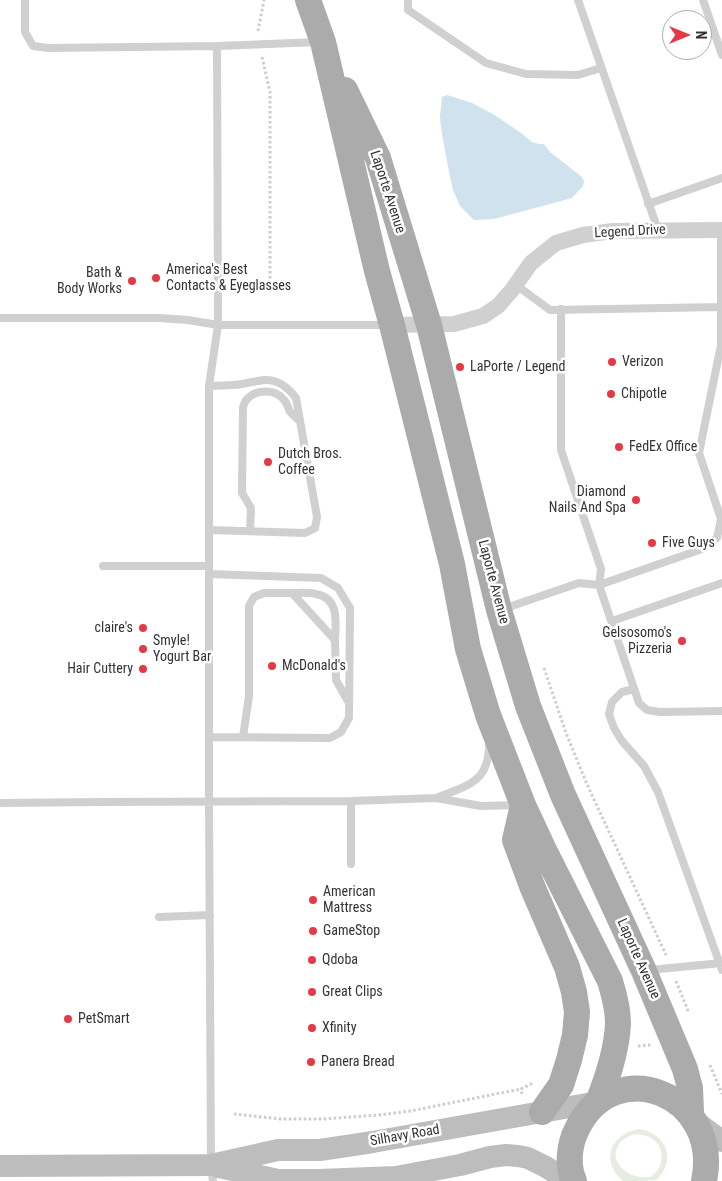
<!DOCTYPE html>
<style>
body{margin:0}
#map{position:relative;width:722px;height:1181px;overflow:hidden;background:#fff;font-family:"Roboto Condensed",sans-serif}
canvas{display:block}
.north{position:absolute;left:662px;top:10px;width:50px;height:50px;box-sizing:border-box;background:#fff;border:1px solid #adadad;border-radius:50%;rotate:90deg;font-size:14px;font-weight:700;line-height:20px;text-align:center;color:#333}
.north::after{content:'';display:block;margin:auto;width:18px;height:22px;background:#e63946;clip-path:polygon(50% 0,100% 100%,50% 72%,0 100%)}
</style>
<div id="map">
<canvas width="722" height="1181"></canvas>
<div class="north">N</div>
</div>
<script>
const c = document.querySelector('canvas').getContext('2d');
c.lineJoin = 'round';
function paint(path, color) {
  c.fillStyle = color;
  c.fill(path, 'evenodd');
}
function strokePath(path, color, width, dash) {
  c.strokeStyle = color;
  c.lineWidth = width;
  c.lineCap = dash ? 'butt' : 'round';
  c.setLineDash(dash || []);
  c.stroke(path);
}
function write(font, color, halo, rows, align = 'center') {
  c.font = font + ' "Roboto Condensed",sans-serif';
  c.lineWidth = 5;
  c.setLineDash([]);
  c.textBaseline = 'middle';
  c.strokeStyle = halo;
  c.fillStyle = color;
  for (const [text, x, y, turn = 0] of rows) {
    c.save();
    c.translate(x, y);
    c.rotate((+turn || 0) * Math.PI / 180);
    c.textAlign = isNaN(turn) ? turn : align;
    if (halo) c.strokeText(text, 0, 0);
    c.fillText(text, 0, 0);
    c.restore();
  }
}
paint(new Path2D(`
 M639,1129c21,3 36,22 24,43 -2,3 -5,7 -8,8 -5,1 -25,1 -32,1 -23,-20 -13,-47 16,-52zM634,1134c17,0 31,10 27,28 -1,7 -6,12 -11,15 -29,4 -52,-29 -16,-43z`), '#e6ecdf');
paint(new Path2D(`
 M447,95l25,8 21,11 28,19 11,9 7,2h5l6,8 32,25 2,5 -1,4 -11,12 -78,21 -20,1 -14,-14 -7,-16 -4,-18 -8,-44 -1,-12 2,-19z`), '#cfe2ee');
strokePath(new Path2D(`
 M258,31l6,-31
 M262,57l8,35v199
 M544,668l22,65 20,49 80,173
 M676,981l13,32
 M638,1046l13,-1
 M710,1065l12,29
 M522,1094l-1,-5 12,-6
 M234,1114l47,5h42l56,-4 31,-4 111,-22`), '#cdcdcd', 3, [2.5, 2.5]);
strokePath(new Path2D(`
 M25,0v32l8,14 15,2 169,-2 1,279 -9,61v416l2,363 2,16
 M408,0v10l78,53 40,11 52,1 23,-7
 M578,0l80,230
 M703,0l19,55
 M217,46l103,-4
 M648,204l74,-26
 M721,307v-77
 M561,309v141l40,119 -2,16 40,118 8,7 13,2 62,-1
 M0,318h159l29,2 30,5h169
 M209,386c11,-1 22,0 33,-2 5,-1 10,-2 16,-3 16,-4 29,5 38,17l21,119 -2,11 -10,5 -96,-3
 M250,531l1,-23 -9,-15 1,-86c1,-3 2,-6 4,-8 9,-10 28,-10 36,0 4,3 4,6 6,11 2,4 7,8 11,11
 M103,566h106
 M209,574l112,4 17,10 12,20 -1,110 -8,14 -11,6 -121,-1
 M292,593c8,0 16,-1 24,1 23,4 20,27 19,46
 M503,609l76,-26 20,2 103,-36 15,-11 4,-19 -22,-66 22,-108v-38l-171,3 -34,-25
 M612,621l110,-38
 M634,689l-12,3 -10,10 -3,12 5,14 8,13 22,25 14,26 64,178
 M243,737l6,-41v-90l5,-9 10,-4h28l43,47 1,40 13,23
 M436,798c30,-12 53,-15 53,-53
 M351,801v63
 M0,803l101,-1 250,-1 85,-3 45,8 38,-1
 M159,917l51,-2
 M649,970l73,-7`), '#d0d0d0', 8);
strokePath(new Path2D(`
 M392,325l62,-1 29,-8 15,-10 14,-16 19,-27 25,-20 27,-8 30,-4 109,-1`), '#d0d0d0', 16);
strokePath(new Path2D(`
 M700,1125l22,16
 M0,1166l211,-1 67,-15h42l53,-8 225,-40
 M219,1167l59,13h41l77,-3 64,-12 30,-8 16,-2 12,1 10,2 18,9 13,8 6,6`), '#bdbdbd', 22);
strokePath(new Path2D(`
 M308,0l15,42 54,229 15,54 60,239 16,85 20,66 35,90 21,45 66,131c4,13 8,27 8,42 -1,27 -10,54 -20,79
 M345,90l33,68 51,167 70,285 29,96 35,89 81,176 41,98 5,19 1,24
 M523,805l-8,35 17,46 35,81 7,25 3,20 -2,23 -6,25 -8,25 -19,27
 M574,1181c-7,-16 -5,-36 3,-52 37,-77 145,-35 127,52`), '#ababab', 26);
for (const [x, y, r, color] of [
 [156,278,5,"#e63946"],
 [132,281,5,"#e63946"],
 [612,362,5,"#e63946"],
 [460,367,5,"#e63946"],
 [611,394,5,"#e63946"],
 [619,447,5,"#e63946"],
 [268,462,5,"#e63946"],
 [636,500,5,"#e63946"],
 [652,543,5,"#e63946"],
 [143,628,5,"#e63946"],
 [682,641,5,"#e63946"],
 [143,649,5,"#e63946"],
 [272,666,5,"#e63946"],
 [143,669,5,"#e63946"],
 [313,900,5,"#e63946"],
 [313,931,5,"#e63946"],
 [312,960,5,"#e63946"],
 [312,992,5,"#e63946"],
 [68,1019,5,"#e63946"],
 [312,1028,5,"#e63946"],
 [311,1062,5,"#e63946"]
]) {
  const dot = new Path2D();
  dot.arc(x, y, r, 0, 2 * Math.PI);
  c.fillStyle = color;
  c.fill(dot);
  strokePath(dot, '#fff', 2);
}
write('14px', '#333', '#fff', [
 ["Laporte Avenue",387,192,72],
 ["Legend Drive",630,232,-3],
 ["Laporte Avenue",493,582,75],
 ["Laporte Avenue",638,959,66],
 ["Silhavy Road",405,1136,-10]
]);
write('14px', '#333', '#fff', [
 ["America's Best",166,270],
 ["Contacts & Eyeglasses",166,286],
 ["Bath &",122,273,"right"],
 ["Body Works",122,289,"right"],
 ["Verizon",622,362],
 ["LaPorte / Legend",470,367],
 ["Chipotle",621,394],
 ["FedEx Office",629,447],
 ["Dutch Bros.",278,454],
 ["Coffee",278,470],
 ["Diamond",626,492,"right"],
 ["Nails And Spa",626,508,"right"],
 ["Five Guys",662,543],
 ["claire's",133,628,"right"],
 ["Gelsosomo's",672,633,"right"],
 ["Pizzeria",672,649,"right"],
 ["Smyle!",153,641],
 ["Yogurt Bar",153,657],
 ["McDonald's",282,666],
 ["Hair Cuttery",133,669,"right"],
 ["American",323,892],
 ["Mattress",323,908],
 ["GameStop",323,931],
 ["Qdoba",322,960],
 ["Great Clips",322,992],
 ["PetSmart",78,1019],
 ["Xfinity",322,1028],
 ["Panera Bread",321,1062]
], 'left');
</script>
